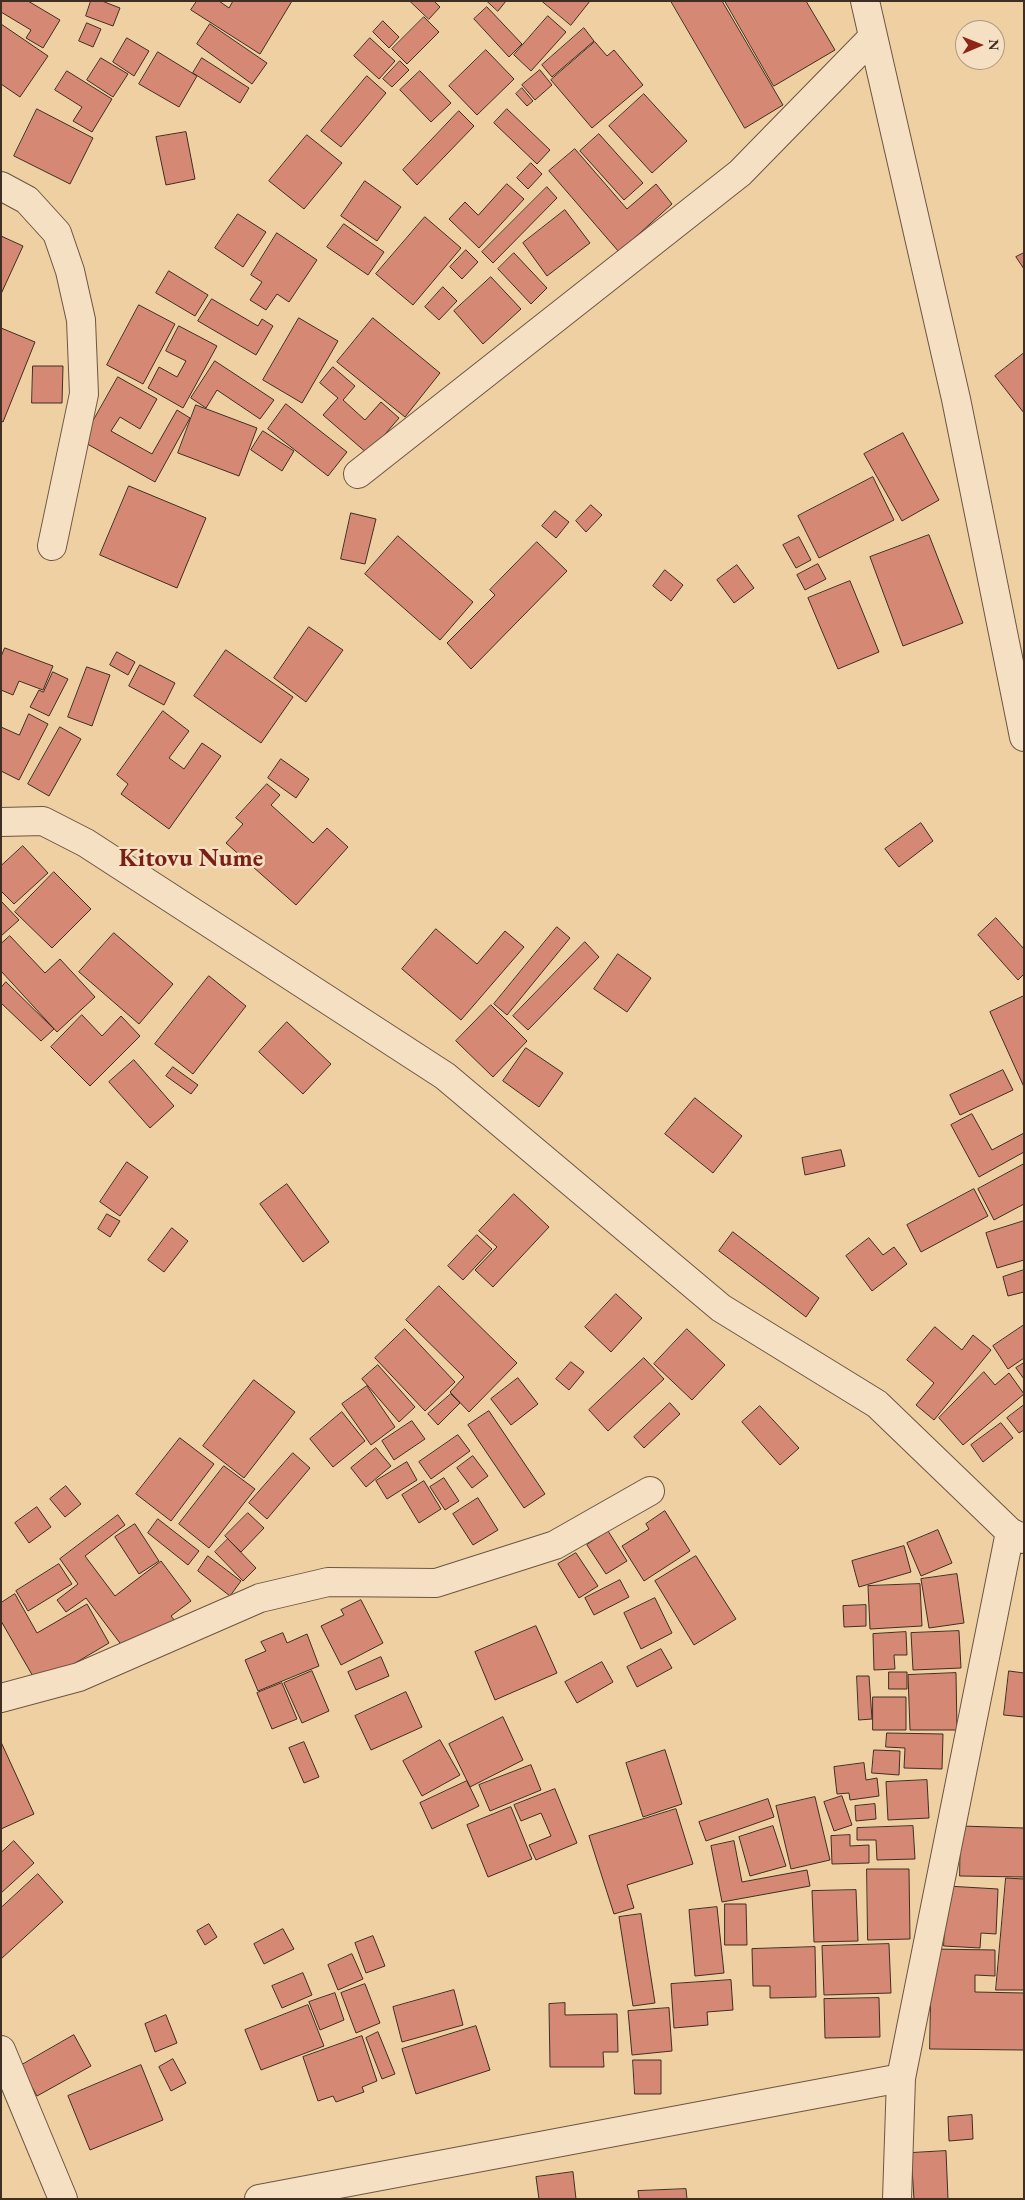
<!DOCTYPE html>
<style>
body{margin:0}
#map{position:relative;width:1025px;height:2200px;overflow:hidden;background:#efd0a2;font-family:"EB Garamond",serif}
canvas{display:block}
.frame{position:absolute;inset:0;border:2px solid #402e23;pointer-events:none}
.north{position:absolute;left:955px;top:20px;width:50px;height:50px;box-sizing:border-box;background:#f5e0c3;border:1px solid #ad9983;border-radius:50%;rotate:89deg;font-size:14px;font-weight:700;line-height:20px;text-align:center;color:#402e23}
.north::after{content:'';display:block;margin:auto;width:18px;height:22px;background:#8f2418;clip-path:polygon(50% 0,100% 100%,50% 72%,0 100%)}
</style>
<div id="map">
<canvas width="1025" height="2200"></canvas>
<div class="frame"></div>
<div class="north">N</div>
</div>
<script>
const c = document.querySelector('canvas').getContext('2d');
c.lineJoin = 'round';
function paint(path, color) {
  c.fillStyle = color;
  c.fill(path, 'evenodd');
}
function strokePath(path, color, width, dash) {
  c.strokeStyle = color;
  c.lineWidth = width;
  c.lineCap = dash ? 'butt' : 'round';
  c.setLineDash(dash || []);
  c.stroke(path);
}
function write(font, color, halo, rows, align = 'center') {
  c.font = font + ' "EB Garamond",serif';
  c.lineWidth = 5;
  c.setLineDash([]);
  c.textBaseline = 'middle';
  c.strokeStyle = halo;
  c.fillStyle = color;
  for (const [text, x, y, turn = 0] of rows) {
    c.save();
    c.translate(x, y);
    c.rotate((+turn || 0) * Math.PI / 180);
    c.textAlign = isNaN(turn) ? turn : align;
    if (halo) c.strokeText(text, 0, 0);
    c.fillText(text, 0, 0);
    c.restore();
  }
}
const building = new Path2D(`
 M1,1h27l32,19 -17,28 -17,-10 5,-8 -30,-18z
 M91,1h11l18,7 -7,18 -27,-10z
 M197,1h22l10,7 4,-7h59l-32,53 -69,-44z
 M410,1h24l6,6 -11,12z
 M487,1h19l-8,10z
 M542,1h48l-19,24z
 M671,1h51l61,104 -38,23z
 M725,1h81l29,49 -61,36z
 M487,7l35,37 -13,13 -35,-38z
 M548,16l18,16 -35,39 -17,-16z
 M424,17l15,15 -32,32 -15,-15z
 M383,21l16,16 -10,11 -16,-16z
 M87,23l14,6 -8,18 -14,-6z
 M1,24l47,32 -28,41 -19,-13z
 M210,24l57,39 -15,21 -55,-40z
 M584,28l10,13 -42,36 -10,-12z
 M127,38l22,13 -15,25 -21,-14z
 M370,38l25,23 -16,18 -25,-23z
 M595,42l12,14 7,-6 29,35 -51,43 -41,-48z
 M486,50l28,29 -37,36 -28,-29z
 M158,52l39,24 -18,31 -40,-23z
 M101,58l27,16 -15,23 -26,-17z
 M202,58l47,30 -9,15 -47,-30z
 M400,61l9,9 -17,17 -9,-8z
 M540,70l12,15 -17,15 -13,-15z
 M67,71l45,28 -20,33 -19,-11 9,-14 -27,-17z
 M420,71l31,32 -20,19 -31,-32z
 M367,76l19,17 -45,54 -20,-16z
 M522,88l11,13 -6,5 -11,-12z
 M644,94l43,47 -35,32 -43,-47z
 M37,109l56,29 -23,46 -56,-28z
 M507,109l43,41 -13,14 -43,-41z
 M459,111l15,15 -57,59 -14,-15z
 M186,132l9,47 -29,6 -10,-48z
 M599,134l44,49 -19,17 -44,-49z
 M307,135l35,28 -38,46 -35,-28z
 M575,149l52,60 29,-25 16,20 -53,48 -70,-81z
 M531,163l11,11 -14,15 -11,-11z
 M365,181l36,26 -24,34 -36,-25z
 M507,184l17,15 -45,49 -30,-29 16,-17 13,13z
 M547,187l10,11 -64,65 -11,-11z
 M565,210l25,33 -43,33 -24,-33z
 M238,214l28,18 -23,35 -28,-19z
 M425,217l36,31 -48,57 -37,-31z
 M344,224l40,28 -16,23 -41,-28z
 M277,233l40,27 -28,42 -12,-8 -11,16 -16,-10 12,-18 -11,-7z
 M1,236l22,10 -22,48z
 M466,250l12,12 -16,17 -12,-12z
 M514,253l33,35 -16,16 -33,-35z
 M1024,253v16l-8,-12z
 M169,271l39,24 -13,21 -39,-23z
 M491,277l30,32 -38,35 -29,-33z
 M443,287l14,14 -18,19 -14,-13z
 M212,299l46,27 4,-7 11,7 -17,29 -58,-34z
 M139,305l36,19 -32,60 -36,-19z
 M299,318l39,23 -36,62 -39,-23z
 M373,318l67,55 -35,44 -68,-55z
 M179,326l38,20 -34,62 -35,-20 11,-21 18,10 9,-16 -20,-10z
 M1,328l34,14 -32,80 -2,-1z
 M1024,353v60l-29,-37z
 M215,361l59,39 -14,19 -43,-29 -11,18 -15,-10z
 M33,366h30l-1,37h-30z
 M333,367l22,19 -12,14 22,20 16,-18 18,16 -31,36 -45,-39 15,-17 -18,-15z
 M118,377l39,22 -17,30 -20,-12 -9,14 41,23 25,-44 13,8 -35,64 -73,-41z
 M286,404l61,48 -19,24 -60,-47z
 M196,405l61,23 -18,48 -61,-23z
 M263,431l31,20 -12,20 -31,-21z
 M903,433l36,67 -37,21 -38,-67z
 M873,477l21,43 -75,38 -21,-42z
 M129,486l77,32 -29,70 -77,-33z
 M591,505l11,10 -16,17 -10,-11z
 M555,511l14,11 -13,16 -14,-12z
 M351,513l25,6 -11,45 -24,-5z
 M929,535l34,88 -60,23 -33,-89z
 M398,536l75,66 -33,38 -75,-66z
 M799,537l12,23 -15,8 -13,-23z
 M537,542l30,29 -96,98 -24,-26 48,-48 -5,-5z
 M818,564l8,15 -21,11 -8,-15z
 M737,565l17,23 -20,15 -17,-23z
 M665,570l18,15 -12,16 -18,-15z
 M850,581l29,71 -41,17 -30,-71z
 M309,627l34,23 -37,52 -32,-24z
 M5,648l48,18 -10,24 -24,-9 -6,14 -12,-5v-33z
 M226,650l67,47 -32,46 -67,-47z
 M117,652l18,10 -7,13 -18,-10z
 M140,665l35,18 -11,22 -35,-19z
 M87,667l23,8 -18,51 -24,-9z
 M53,672l15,7 -19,37 -19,-9 9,-17 4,2z
 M163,711l26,20 -20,27 15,11 18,-26 19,13 -52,73 -48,-35 7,-10 -11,-9z
 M29,714l19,10 -29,56 -18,-9v-44l18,8z
 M60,727l21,12 -32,57 -21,-12z
 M281,759l28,20 -13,19 -28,-20z
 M267,784l13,11 -9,10 42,38 14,-15 21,19 -52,58 -70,-62 17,-19 -7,-6z
 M921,823l12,18 -34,26 -14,-18z
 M23,846l25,27 -34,31 -13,-13v-25z
 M54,872l37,37 -39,39 -37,-36z
 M1,901l18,19 -18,16z
 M996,918l28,31v25l-6,6 -40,-45z
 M557,927l13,11 -63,77 -13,-11z
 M436,929l41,35 28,-33 19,16 -63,73 -59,-51z
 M114,933l59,51 -34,40 -60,-52z
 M10,936l35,37 15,-14 35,38 -38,35 -56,-61v-27z
 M585,942l14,15 -71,73 -15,-14z
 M618,954l33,24 -24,34 -33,-23z
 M209,976l37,30 -53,68 -38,-30z
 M6,982l48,47 -13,12 -40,-38v-15z
 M1024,996v91l-34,-75z
 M491,1005l36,36 -34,36 -37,-36z
 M82,1015l20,21 19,-20 19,20 -50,50 -39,-39z
 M287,1022l44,42 -28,30 -44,-42z
 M526,1048l37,25 -24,34 -36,-26z
 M134,1060l40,46 -24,22 -41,-46z
 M173,1067l25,18 -7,9 -25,-18z
 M1003,1070l10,20 -53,25 -10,-20z
 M695,1098l47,38 -29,37 -48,-39z
 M972,1114l20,36 32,-17v19l-45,25 -28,-52z
 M841,1150l4,16 -40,9 -3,-17z
 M127,1162l21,15 -28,39 -20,-14z
 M1024,1164v40l-30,16 -16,-31z
 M287,1184l42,58 -26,20 -43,-58z
 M974,1189l14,27 -67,36 -14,-27z
 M514,1194l35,33 -56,60 -18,-17 22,-23 -18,-16z
 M107,1214l13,7 -10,16 -12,-8z
 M1024,1221v39l-27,8 -11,-35z
 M172,1228l16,13 -24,31 -16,-12z
 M733,1232l86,66 -13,19 -87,-66z
 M477,1235l15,14 -29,31 -15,-14z
 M869,1238l14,17 11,-8 13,17 -35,27 -26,-35z
 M1024,1270v22l-16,4 -5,-19z
 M439,1286l78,77 -48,49 -19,-20 14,-15 -58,-57z
 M616,1294l26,24 -31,34 -26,-25z
 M1024,1325v33l-16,11 -15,-23z
 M935,1327l27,23 11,-15 18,15 -57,70 -18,-15 18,-22 -27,-23z
 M405,1329l50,53 -30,29 -50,-53z
 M687,1329l38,36 -33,35 -38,-36z
 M644,1358l20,21 -56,52 -19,-21z
 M571,1362l13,10 -15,18 -13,-11z
 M1024,1363v16l-8,-11z
 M378,1365l37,42 -16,15 -37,-43z
 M984,1372l11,13 14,-12 15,21 -61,51 -24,-27z
 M518,1378l20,26 -27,21 -20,-26z
 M254,1380l41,32 -51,66 -41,-32z
 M367,1386l28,41 -24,18 -29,-41z
 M451,1394l9,9 -22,22 -10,-11z
 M670,1403l10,11 -36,34 -10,-11z
 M1024,1405v25l-5,3 -12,-15z
 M760,1406l39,42 -19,17 -38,-43z
 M489,1411l56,83 -21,14 -56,-83z
 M342,1412l23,29 -32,26 -23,-28z
 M412,1421l13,18 -31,21 -12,-19z
 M1001,1423l12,15 -30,24 -12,-17z
 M458,1435l12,16 -39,28 -12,-17z
 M180,1438l34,26 -43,57 -35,-27z
 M376,1448l15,18 -25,21 -15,-19z
 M293,1453l17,15 -43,51 -18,-16z
 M473,1456l15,20 -16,12 -15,-20z
 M407,1462l10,18 -30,19 -11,-18z
 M224,1466l31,23 -46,59 -30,-24z
 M444,1478l15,23 -14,9 -15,-23z
 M424,1481l17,28 -22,14 -17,-28z
 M66,1486l15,18 -16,13 -15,-18z
 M478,1498l20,32 -25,15 -20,-31z
 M37,1507l14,20 -22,16 -14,-20z
 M665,1511l25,40 -46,30 -22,-35 27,-17 -3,-5z
 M248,1513l16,15 -23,24 -16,-16z
 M118,1515l7,10 -40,31 30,40 46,-35 30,40 -20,15 8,10 -53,25 -40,-53 -20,14 -9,-12 21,-16 -18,-25z
 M158,1519l41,32 -11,14 -40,-32z
 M135,1524l24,37 -20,13 -24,-37z
 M938,1530l14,33 -31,13 -14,-33z
 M608,1531l19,30 -21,13 -19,-29z
 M228,1539l28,29 -13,13 -28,-29z
 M904,1546l7,26 -52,15 -7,-26z
 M576,1553l22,33 -19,12 -21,-34z
 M208,1556l33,25 -11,15 -32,-25z
 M696,1556l40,63 -42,26 -39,-64z
 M59,1564l13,20 -44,27 -12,-20z
 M957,1574l7,49 -35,5 -8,-49z
 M620,1580l9,17 -35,18 -9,-17z
 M920,1584l2,42 -52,3 -2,-43z
 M15,1594l22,39 50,-29 22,39 -71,42 -37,-64v-18z
 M655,1598l17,35 -31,16 -17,-36z
 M361,1600l22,43 -42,22 -20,-39 23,-11 -3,-5z
 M866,1605v21l-22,1 -1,-21z
 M536,1626l21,47 -62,27 -20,-48z
 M959,1631l2,37 -48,2 -2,-37z
 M906,1632l1,23h-13l1,14 -21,1 -1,-36z
 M283,1633l4,10 20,-9 12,32 -61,25 -13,-31 21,-9 -5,-9z
 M661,1649l11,19 -35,19 -10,-20z
 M381,1657l8,19 -33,14 -8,-18z
 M602,1662l11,20 -36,21 -12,-21z
 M312,1671l17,40 -27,12 -18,-40z
 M1009,1671l15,2v44l-20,-2z
 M889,1672h18v17h-18z
 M956,1673l1,57h-47l-2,-55z
 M857,1676h12l3,43 -13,1z
 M282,1683l15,36 -25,10 -15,-36z
 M406,1692l16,35 -51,23 -16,-34z
 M873,1697h33v33h-33z
 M503,1717l20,43 -53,27 -21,-43z
 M887,1733l56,1 -1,35 -38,-1 1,-20 -19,-1z
 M440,1740l20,35 -38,21 -19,-35z
 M1,1742l33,72 -33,15z
 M304,1742l15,35 -15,6 -15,-35z
 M665,1750l17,54 -39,13 -17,-54z
 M874,1750l26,1 -1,24 -27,-2z
 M864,1763l2,17 11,-2 2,18 -29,4 -1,-7 -12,1 -3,-27z
 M531,1765l10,25 -51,21 -11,-26z
 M927,1780l2,38 -41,2 -2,-38z
 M467,1781l12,25 -47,23 -12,-26z
 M555,1789l22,54 -41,17 -7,-15 22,-9 -10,-23 -20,8 -7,-16z
 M842,1796l10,29 -18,6 -10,-29z
 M815,1797l15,63 -39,9 -15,-63z
 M768,1799l6,18 -68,24 -7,-19z
 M875,1804l1,15 -20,2 -1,-15z
 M511,1807l21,52 -44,18 -21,-52z
 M676,1809l17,55 -66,21 7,23 -20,6 -25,-78z
 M773,1826l13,40 -36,10 -11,-39z
 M913,1826l2,33 -38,1 -1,-20h-19v-12z
 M961,1826l63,2v49l-64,-1z
 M850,1835v11l19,-1v18l-37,1 -1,-28z
 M14,1841l20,22 -33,30v-40z
 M734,1841l8,41 65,-12 3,16 -88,16 -11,-56z
 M867,1869h42l1,70 -42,1z
 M38,1874l25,28 -62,57v-51z
 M1006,1878l18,1v111h-28z
 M947,1886l51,3 -2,45 -15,-1 -1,15 -36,-2z
 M856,1890l2,51 -44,1 -2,-51z
 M725,1904h21l1,41h-22z
 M717,1907l7,66 -29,3 -6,-66z
 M641,1914l14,89 -22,3 -14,-89z
 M209,1924l8,13 -12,8 -8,-14z
 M283,1929l11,20 -30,15 -10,-20z
 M373,1936l12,30 -19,7 -11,-30z
 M889,1944l2,49 -67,2 -2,-49z
 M815,1947l1,50 -46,1v-12h-17l-1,-37z
 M932,1949l63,1v26l-20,-1v17l49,1v57l-94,-1z
 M352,1954l11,25 -25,11 -10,-25z
 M303,1973l9,22 -30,13 -10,-22z
 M731,1980l2,30 -26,2 1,13 -34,3 -3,-44z
 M365,1984l15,39 -24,10 -15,-40z
 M454,1990l9,35 -61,17 -9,-35z
 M335,1993l9,27 -24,10 -11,-28z
 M879,1998l1,39 -55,1 -1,-39z
 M565,2003v12l52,-1 1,38h-15l1,15h-54l-1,-63z
 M308,2005l16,41 -63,24 -16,-40z
 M669,2008l3,43 -40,4 -4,-44z
 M166,2015l11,28 -22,9 -10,-28z
 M476,2026l14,44 -74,24 -14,-45z
 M378,2032l17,42 -13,5 -16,-41z
 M74,2035l17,31 -54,30 -17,-30z
 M362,2036l15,45 -15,6 2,5 -28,10 -3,-6 -15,5 -15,-44z
 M173,2059l13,24 -15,8 -12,-24z
 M633,2060h28v34h-26z
 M141,2065l22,55 -73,30 -22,-54z
 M972,2115l1,24 -24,2 -1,-24z
 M946,2151l2,48h-34l-3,-46z
 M573,2172l3,27h-37l-3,-22z
 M686,2189l1,10h-48l-1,-8z`);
paint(building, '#d58873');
strokePath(building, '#402e23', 1);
const minor = new Path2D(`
 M865,1l91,398 68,338
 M1,186l26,14 30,33 13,38 11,49 3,74 -32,152
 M358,474l382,-301 132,-135
 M1,822l42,-1 43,22 359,233 276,232 156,96 133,128 14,7
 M1,1698l78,-21 181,-79 68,-16 108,1 119,-38 95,-54
 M1,2050l62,149
 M259,2199l642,-121
 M897,2199l4,-121 109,-546`);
strokePath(minor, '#6c5643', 30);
strokePath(minor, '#f5e0c3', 28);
write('bold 25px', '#7a1f14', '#f5e0c3', [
 ["Kitovu Nume",191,859]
]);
</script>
